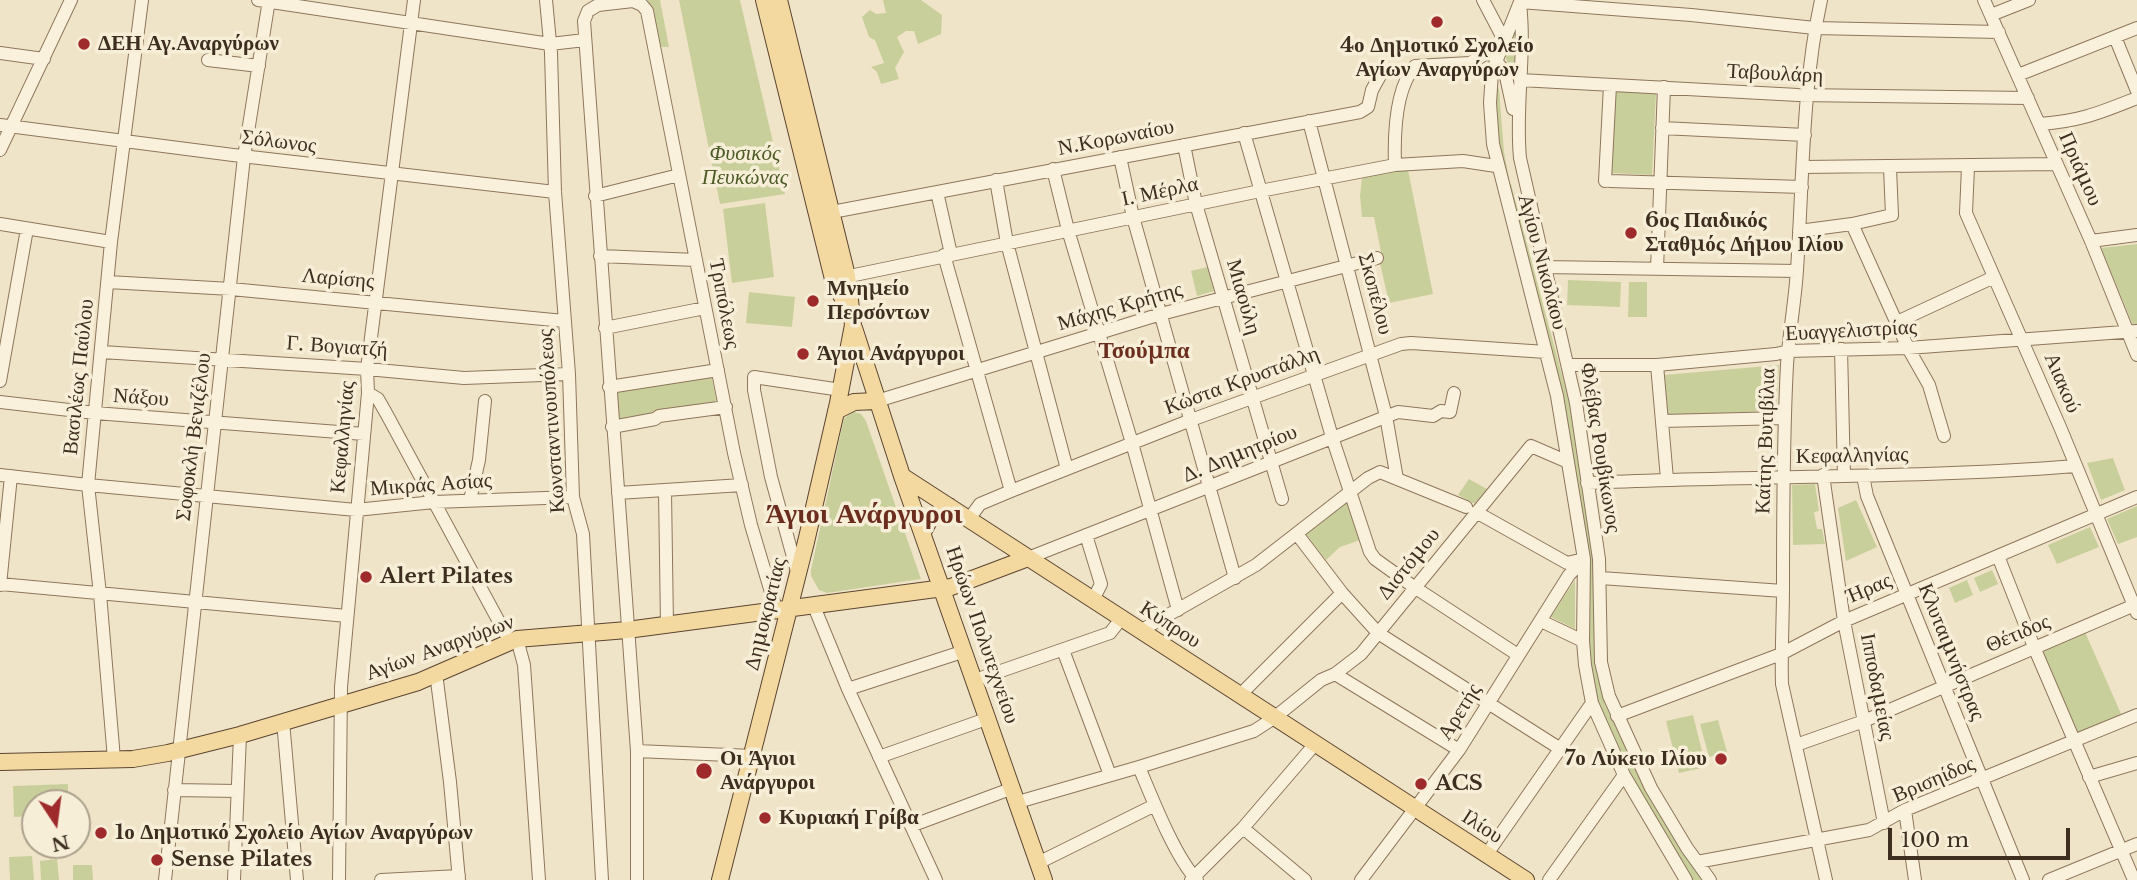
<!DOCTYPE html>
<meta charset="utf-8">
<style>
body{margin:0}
#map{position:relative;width:2137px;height:880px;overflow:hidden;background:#f0e4c8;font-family:"Libre Baskerville",serif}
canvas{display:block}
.north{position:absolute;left:21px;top:789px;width:70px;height:70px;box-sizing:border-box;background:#f7eed8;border:2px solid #ada18e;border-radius:50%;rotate:167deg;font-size:19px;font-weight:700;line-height:28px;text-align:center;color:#3d2e20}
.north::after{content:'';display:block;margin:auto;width:24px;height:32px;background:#9e2a2b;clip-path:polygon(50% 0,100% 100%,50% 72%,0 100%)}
.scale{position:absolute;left:1888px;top:828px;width:182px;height:32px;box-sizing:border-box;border:4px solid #3d2e20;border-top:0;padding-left:9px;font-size:21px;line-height:24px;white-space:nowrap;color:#3d2e20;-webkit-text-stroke:5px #f7eed8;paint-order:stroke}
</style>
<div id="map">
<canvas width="2137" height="880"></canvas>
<div class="north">N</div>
<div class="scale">100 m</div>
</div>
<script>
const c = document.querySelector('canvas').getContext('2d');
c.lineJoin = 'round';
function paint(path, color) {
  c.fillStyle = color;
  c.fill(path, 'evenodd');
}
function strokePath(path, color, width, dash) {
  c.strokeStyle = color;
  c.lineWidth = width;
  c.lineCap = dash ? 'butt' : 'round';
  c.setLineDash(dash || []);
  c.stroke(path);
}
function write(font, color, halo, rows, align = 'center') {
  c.font = font + ' "Libre Baskerville",serif';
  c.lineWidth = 7;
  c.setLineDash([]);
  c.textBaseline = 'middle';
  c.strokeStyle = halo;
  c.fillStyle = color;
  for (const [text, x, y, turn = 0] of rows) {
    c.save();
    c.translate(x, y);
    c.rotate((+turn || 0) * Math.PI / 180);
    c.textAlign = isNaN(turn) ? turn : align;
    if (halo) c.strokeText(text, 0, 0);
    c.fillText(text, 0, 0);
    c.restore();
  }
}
paint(new Path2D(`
 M648,0h12l9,47h-7l-5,-9z
 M679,0h61l45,194 -65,10z
 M883,0h38l21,15 -1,19 -23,10 -4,-13h-8l-9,6 7,15 -9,16 4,11 -18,5 -4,-12 -6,-5 13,-4 -9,-23 -6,-3 -7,-20 8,-7 6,4 10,-1z
 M1513,32h2l-1,49h-2l-7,-27z
 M1496,86l3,3 5,63 5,26 -4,1 -13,-77z
 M1615,91l41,2 -4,82 -40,-2z
 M1408,170l25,124 -44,9 -11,-49 3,-2 -7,-35h-12l-2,-21 2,-19 23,-6z
 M1511,184l59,221 26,161 1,104 8,35 45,93 51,82h-9l-48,-78 -45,-96 -9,-36 -1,-106 -83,-379z
 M765,203l9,74 -42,6 -9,-74z
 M2137,244v80l-4,1 -32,-77z
 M1208,267l6,24 -17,5 -6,-25z
 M1568,280l53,2 -1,25 -53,-2z
 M1629,282h18v35h-19z
 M749,292l46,5 -3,30 -46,-4z
 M1779,365l-3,46 -109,4 -3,-40z
 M711,374l6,30 -98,18 -3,-30z
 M854,412l7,2 5,7 55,158 -94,14 -8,-3 -8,-14v-6l33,-152z
 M2113,458l12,32 -24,10 -14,-37z
 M1469,479l18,10 -12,15 -17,-9z
 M1815,484l4,27 -5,1 3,17h5l3,15 -32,1 -1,-60z
 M1856,500l21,47 -31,14 -8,-53z
 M1348,502l12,38 -20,7 -14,13 -20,-26z
 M2137,506v31l-19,7 -11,-25z
 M2090,527l9,20 -42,17 -9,-19z
 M1992,570l6,14 -18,8 -6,-14z
 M1575,580v49l-24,-12z
 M1967,580l6,15 -18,8 -6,-15z
 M2085,632l37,84 -45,19 -36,-84z
 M1693,715l13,52 -27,6 -13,-52z
 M1718,720l9,32 -18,5 -9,-33z
 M68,784v19h-33v13l-21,1 -1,-31z
 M32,856l2,24h-24l-1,-23z
 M57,859l2,21h-18l-1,-19z
 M73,865h19l1,15h-20z`), '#c9cf9b');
const minor = new Path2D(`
 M258,0l292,44 35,-4
 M546,0l5,53 4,139 14,182 4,123 10,37 19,346
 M1483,0l21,40
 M1821,0c-19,88 -18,180 -24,270 -2,32 -8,63 -10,95 -4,75 -4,149 -4,223 0,32 -2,64 -1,96l44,196
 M1984,0l107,241 46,114
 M1520,2l-28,70 -2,31 3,41 64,252 27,163 -1,82 2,24 7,38 32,72 62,105
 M1520,2l171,13 124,13 184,4
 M1520,4c6,51 -5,103 0,154l56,245 23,156 2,103 8,34 42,92 36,60 23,32
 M1991,15l38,-15
 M2115,37l22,54
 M0,53l44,6
 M208,60l51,6
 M1496,61l9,11 8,37
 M2018,75l119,-47
 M1520,80l278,15 230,3
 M1309,121l77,295 11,63
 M2040,124c41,-3 59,-11 97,-26
 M0,125l233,30 322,37
 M1662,128l143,7
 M1244,133l88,304 38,115 5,7 39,28 104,68
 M1184,145l12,59 86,295
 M0,150l71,-150
 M1120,157l13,60 102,361
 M1395,165c-1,-29 0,-76 20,-99l55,-3 15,-9 13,1
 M1803,167l254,-3
 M1968,167l-2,46 94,214 77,186
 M1053,169l15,61 64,213 46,167
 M996,180l11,63 60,226
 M1605,181l5,-96
 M1610,181l192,6
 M937,192l14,62
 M595,196l84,-21
 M832,212l528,-100 8,-5 4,-17 10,-18
 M0,224l111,18
 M1852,224l56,124 21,37 15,51
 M1799,231l53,-7 40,-9 -2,-47
 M2091,241l46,-6
 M944,255l67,236
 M600,256l96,4
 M1544,267l253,4
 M1657,269l7,-182
 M840,278l420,-87 135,-26 68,-4 33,5
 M108,282l123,7 333,32
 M1897,322l97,-45
 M605,328l100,-20
 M1841,349l3,127
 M102,352l265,17 97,9 105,-4
 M1568,365h89l119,-11 13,-3 119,-3 229,-17
 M1657,365l10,114
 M0,381l27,-152
 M609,387l109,-17
 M368,393l10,6 8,14 124,229
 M877,401l284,-87 216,-56
 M0,402l95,11 269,21
 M1662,421l123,-3
 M612,427l43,-8 4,-3 67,-9
 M0,475l88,10 268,25 78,-8 139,-5
 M1823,475l21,146 40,202
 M1863,476l4,20 156,384
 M1587,483c163,-8 326,-4 488,-17
 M665,491l2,134
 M618,493l124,-8
 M470,500l9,-40 6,-59
 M1476,512l91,51 17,-4
 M969,519l11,-15 31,-13 180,-71 210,-76 10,-1 135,9
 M1297,534l45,59 36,40 181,115
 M1086,535l15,49 -8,16
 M1998,556l36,91 100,233
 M1028,558l370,-146 35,4 8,-5 9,1 4,-19
 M798,575l-27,-98 -17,-87v-13l87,13
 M1601,578l182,13
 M0,584l347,32
 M0,585l11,-109
 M813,604l35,85 88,191
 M1541,621l42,20
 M1140,631l116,-66 112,-87 12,-6 86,35
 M517,639l7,26 15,215
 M1063,650l47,125
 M436,673l14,109 9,98
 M1335,674l124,76
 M975,680l135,-47 11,-14
 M848,689l117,-38
 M1240,695l102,-102
 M1617,716l164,-62 63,-33 293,-124
 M283,721l14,159
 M1796,745l68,-24 273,-117
 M637,751l115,5
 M879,757l110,-39
 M114,759l-14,-165 -12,-109 23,-243 31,-242
 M1139,767c13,31 36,90 58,113
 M2089,777l48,-14
 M174,790l63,1
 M1018,802l121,-35 115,-36 20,-13 47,-38 14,-6 26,-20 170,-208 37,16
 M1905,810l10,70
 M911,826l102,-38
 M1243,828l62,52
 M1487,854l105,-151
 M1697,862l172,-32 36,-20 232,-95
 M1038,863l117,-58
 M165,880l79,-723 25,-157
 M234,880l6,-145
 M339,880l2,-193 27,-294 -1,-24 47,-369
 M381,880l78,-4
 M637,880v-129l-53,-730 4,-10 10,-6 35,-4 9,4 5,6 87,442 17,72 25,84
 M1191,880l52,-52 72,-84
 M1361,880l98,-130 110,-175 15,-16
 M1549,880l75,-105
 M2049,880l88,-36`);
const major = new Path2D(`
 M764,0l69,279 14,28
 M854,328l48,148 142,404
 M836,411l18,-9 23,-1
 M902,476l624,404
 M923,532l7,-13 19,-13
 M0,762l133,-3 35,-6 72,-18 178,-53 99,-43 110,-9 324,-43 77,-29
 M720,880l86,-338 32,-139 15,-78 -6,-49 -68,-276`);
strokePath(minor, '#8d765c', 14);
strokePath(major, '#5b4430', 18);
strokePath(minor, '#faf1dc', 12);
strokePath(major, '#f3d9a0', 16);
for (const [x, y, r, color] of [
 [1437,22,7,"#9e2a2b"],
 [84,44,7,"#9e2a2b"],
 [1631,233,7,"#9e2a2b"],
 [813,301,7,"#9e2a2b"],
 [803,354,7,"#9e2a2b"],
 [366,577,7,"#9e2a2b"],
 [1721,759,7,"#9e2a2b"],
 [704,771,9,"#9e2a2b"],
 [1421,784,7,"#9e2a2b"],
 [765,818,7,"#9e2a2b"],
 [101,833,7,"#9e2a2b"],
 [157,860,7,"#9e2a2b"]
]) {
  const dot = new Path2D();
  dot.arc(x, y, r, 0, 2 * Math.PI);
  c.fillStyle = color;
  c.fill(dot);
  strokePath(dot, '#f7eed8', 2.5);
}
write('bold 21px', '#3d2e20', '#f7eed8', [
 ["ΔΕΗ Αγ.Αναργύρων",98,44],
 ["4ο Δημοτικό Σχολείο",1437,46,"center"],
 ["Αγίων Αναργύρων",1437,70,"center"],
 ["6ος Παιδικός",1645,221],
 ["Σταθμός Δήμου Ιλίου",1645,245],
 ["Μνημείο",827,289],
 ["Περσόντων",827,313],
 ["Άγιοι Ανάργυροι",817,354],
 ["Alert Pilates",380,577],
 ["Οι Άγιοι",720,759],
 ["Ανάργυροι",720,783],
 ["7ο Λύκειο Ιλίου",1707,759,"right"],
 ["ACS",1435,784],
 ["Κυριακή Γρίβα",779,818],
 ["1ο Δημοτικό Σχολείο Αγίων Αναργύρων",115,833],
 ["Sense Pilates",171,860]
], 'left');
write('21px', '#3d2e20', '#f7eed8', [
 ["Ταβουλάρη",1775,74,3],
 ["Ν.Κορωναίου",1116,138,-11],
 ["Σόλωνος",279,142,7],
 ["Πριάμου",2080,169,66],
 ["Ι. Μέρλα",1160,192,-12],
 ["Αγίου Νικολάου",1542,262,75],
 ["Λαρίσης",338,279,5],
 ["Σκοπέλου",1375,294,75],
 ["Μιαούλη",1243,297,74],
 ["Τριπόλεως",724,304,79],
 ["Μάχης Κρήτης",1120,307,-16],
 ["Ευαγγελιστρίας",1851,331,-3],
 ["Γ. Βογιατζή",337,347,4],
 ["Βασιλέως Παύλου",79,377,-84],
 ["Κώστα Κρυστάλλη",1242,381,-20],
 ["Αιακού",2062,383,67],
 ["Νάξου",141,398,4],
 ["Κωνσταντινουπόλεως",552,421,-94],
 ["Σοφοκλή Βενιζέλου",194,437,-83],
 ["Κεφαλληνίας",343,437,-85],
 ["Καίτης Βυτιβίλια",1766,441,-88],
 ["Φλέβας Ρουβίκωνος",1600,448,81],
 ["Δ. Δημητρίου",1240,454,-22],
 ["Κεφαλληνίας",1852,456,-1],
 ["Μικράς Ασίας",431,485,-4],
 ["Διστόμου",1409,564,-51],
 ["Ήρας",1869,589,-23],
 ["Δημοκρατίας",766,614,-76],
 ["Κύπρου",1170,625,33],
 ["Θέτιδος",2018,634,-23],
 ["Ηρώων Πολυτεχνείου",982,635,71],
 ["Αγίων Αναργύρων",440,648,-20],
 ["Κλυταιμνήστρας",1951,652,68],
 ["Ιπποδαμείας",1877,687,79],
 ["Αρετής",1460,712,-58],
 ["Βρισηίδος",1934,780,-23],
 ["Ιλίου",1482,827,33]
]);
write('italic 21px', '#4d5a26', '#f7eed8', [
 ["Φυσικός",745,154],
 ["Πευκώνας",745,178]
]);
write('bold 23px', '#6b2e1e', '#f7eed8', [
 ["Τσούμπα",1144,352]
]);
write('bold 28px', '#6b2e1e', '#f7eed8', [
 ["Άγιοι Ανάργυροι",864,515]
]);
</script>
